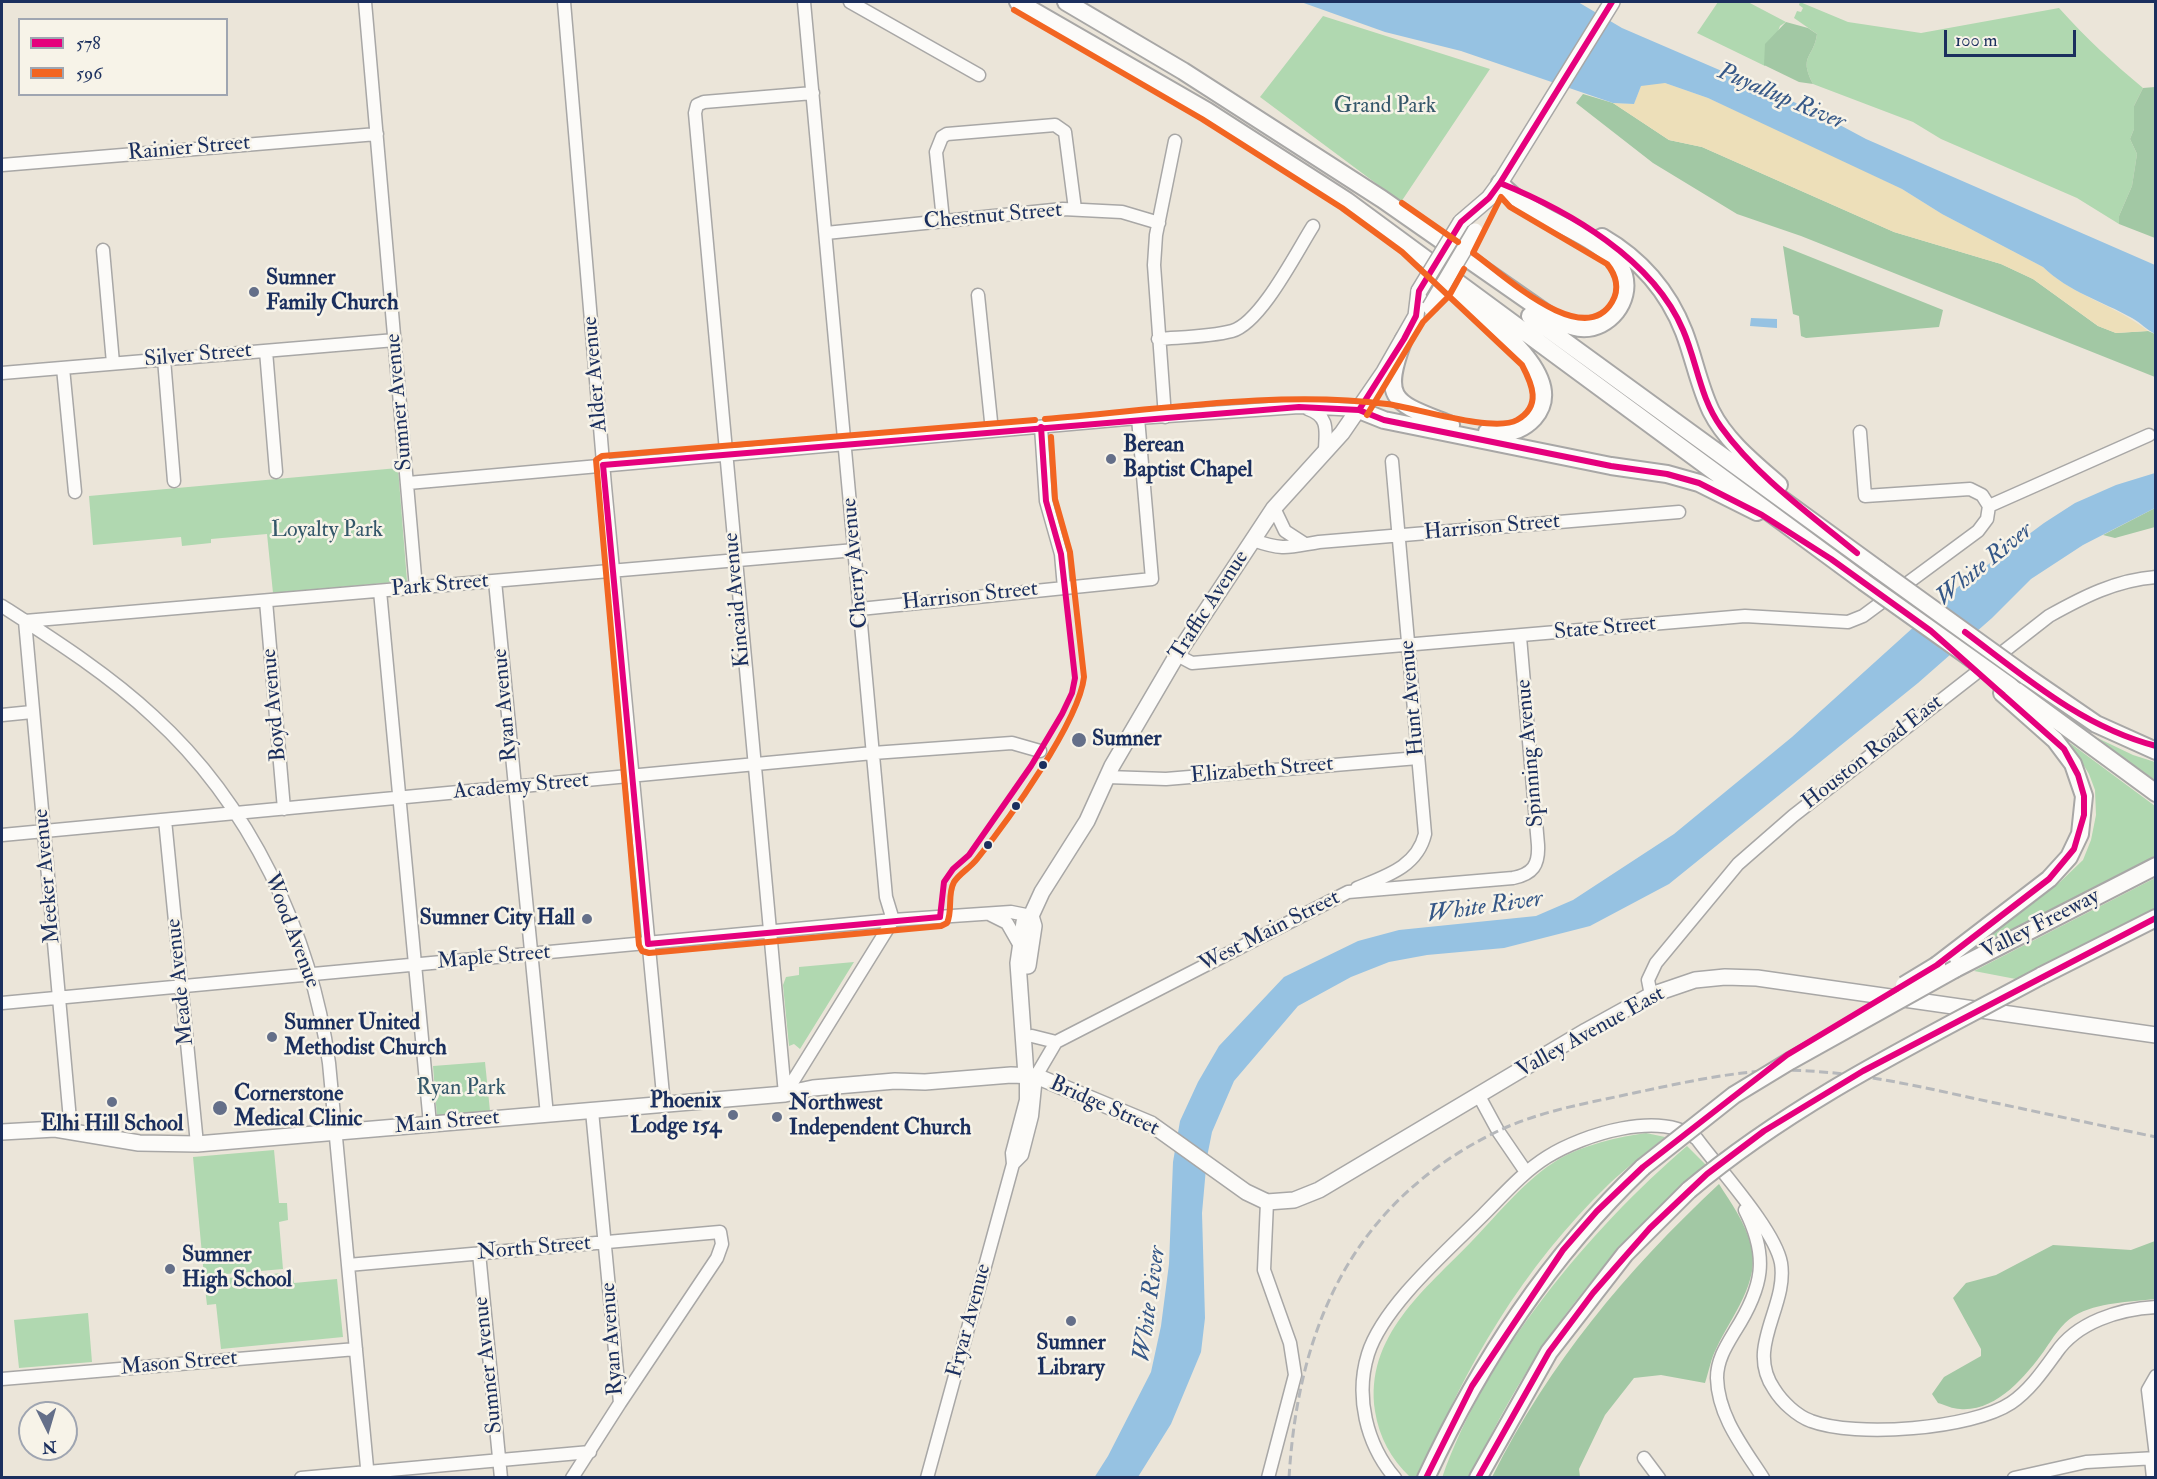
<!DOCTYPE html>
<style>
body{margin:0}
#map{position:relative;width:2157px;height:1479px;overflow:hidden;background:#ebe5d9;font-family:"IM FELL Double Pica",serif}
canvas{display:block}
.frame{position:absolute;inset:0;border:3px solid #1b2f5e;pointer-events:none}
.legend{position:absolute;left:18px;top:18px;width:210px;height:78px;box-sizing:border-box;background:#f7f3e8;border:2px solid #9fa5b1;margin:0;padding:8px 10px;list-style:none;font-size:18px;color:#1b2f5e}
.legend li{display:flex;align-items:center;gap:12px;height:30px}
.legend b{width:30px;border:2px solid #9fa5b1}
.north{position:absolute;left:18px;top:1401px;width:60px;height:60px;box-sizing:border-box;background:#f7f3e8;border:2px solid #9fa5b1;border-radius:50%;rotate:175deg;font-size:16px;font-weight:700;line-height:24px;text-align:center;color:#1b2f5e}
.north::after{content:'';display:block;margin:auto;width:21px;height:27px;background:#646f89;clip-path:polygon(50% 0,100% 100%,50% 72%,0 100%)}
.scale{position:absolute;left:1944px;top:30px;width:132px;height:27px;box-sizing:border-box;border:3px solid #1b2f5e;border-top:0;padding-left:8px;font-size:18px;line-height:21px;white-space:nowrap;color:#1b2f5e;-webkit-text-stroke:4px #f7f3e8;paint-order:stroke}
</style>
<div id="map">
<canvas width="2157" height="1479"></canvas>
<div class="frame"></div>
<ul class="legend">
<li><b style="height:8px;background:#e5007d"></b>578</li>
<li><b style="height:8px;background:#f26522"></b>596</li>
</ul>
<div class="north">N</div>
<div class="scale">100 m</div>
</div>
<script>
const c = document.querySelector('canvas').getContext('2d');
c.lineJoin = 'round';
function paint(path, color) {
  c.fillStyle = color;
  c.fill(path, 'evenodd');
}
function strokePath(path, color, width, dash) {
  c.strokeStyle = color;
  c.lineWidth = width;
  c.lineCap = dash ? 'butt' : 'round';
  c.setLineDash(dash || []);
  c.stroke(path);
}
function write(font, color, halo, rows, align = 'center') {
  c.font = font + ' "IM FELL Double Pica",serif';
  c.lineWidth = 5;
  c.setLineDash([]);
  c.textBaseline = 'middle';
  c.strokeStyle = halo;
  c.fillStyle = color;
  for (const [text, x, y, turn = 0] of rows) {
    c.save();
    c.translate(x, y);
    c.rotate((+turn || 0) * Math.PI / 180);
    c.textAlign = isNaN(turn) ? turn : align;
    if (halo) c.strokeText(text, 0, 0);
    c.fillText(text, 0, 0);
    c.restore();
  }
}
paint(new Path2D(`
 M1718,2h30l38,20 -6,4 -15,40 -68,-33z
 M1800,2l48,20 73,11 138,-25c27,30 54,55 84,80l-9,18v23l-4,10 7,15 -5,32 -13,30v8l-42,-26 -136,-59 -28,-17 -100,-38c-15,-29 1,-26 4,-50l-23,-16 3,-7 4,1 2,-4 -4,-3z
 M1323,16l167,53 -89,133 -141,-105z
 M398,468l9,113 -134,12 -6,-59 -56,5v4l-29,3 -1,-9 -88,8 -4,-49z
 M2087,733l46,22 22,7v18z
 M2070,743l85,63v50l-199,105 104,-79 23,-22 8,-20 5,-25 -1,-25 -6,-16z
 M2155,878v31l-134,71 -47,-9z
 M854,962l-54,87 -6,-5 -5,2 -6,-61 3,-8 13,-2v-8z
 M485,1062l5,49 -53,6 -4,-51z
 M1646,1133l19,4c-19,16 -39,31 -56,47 -86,83 -145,183 -189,293h-10c-19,-18 -31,-40 -35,-66 -11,-75 51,-122 97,-170 27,-28 54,-62 87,-82 25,-14 58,-22 87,-26z
 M1687,1146l20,20c-29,28 -62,55 -89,85 -61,66 -111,145 -147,226l-29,1c43,-123 147,-248 245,-332z
 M274,1150l5,53h8l1,17 -9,2 4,47 -79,7 -11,-119z
 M283,1273l1,3 9,-1 1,8 43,-4 6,58 -122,12 -5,-45 -9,1 -3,-25z
 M88,1313l4,49 -73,6 -5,-48z`), '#b0d8b0');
paint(new Path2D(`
 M1786,22l22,6 9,6c-3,24 -19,21 -4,50l-14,-2 -35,-17 1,-21z
 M2155,87h1l-1,151 -36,-14v-8l13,-30 5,-32 -7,-15 4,-10v-23l9,-18z
 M1583,94l30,9 56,37 33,7 192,85 107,32 32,15 65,47 18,7 32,-2 7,3v43l-354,-141 -64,-22 -84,-51 -77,-60z
 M1783,246l160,64 -4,17 -133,11 -5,-2 -2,-20 -6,-2z
 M2155,508v19l-40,11 -12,-3z
 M1719,1184c12,19 26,38 32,61 10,36 -20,72 -34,102 -6,11 -8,24 -12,36l-44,-8 -27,3 -29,37 -26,54 1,8h-88c58,-115 133,-205 227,-293z
 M2155,1241v58c-25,3 -57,3 -81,17 -13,8 -21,22 -30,35 -19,26 -48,61 -84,58 -7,0 -15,-4 -22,-6l-6,-9 12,-17 37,-21v-7l-28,-51 13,-15 30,-8 57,-30 78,5z`), '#a2c8a4');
paint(new Path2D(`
 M1649,83h16l43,15 91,41 103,50 40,25 101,53c30,29 73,38 105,64l-32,2 -18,-7 -65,-47 -32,-15 -107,-32 -192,-85 -33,-7 -56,-37 21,1 7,-18z`), '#eddfb9');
paint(new Path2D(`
 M1301,2h277l44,26 188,81 56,30 289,126v69c-8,-4 -14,-11 -23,-16 -30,-17 -63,-26 -89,-51l-101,-53 -40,-25 -194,-91 -43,-15 -24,3 -7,18 -21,-1 -152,-52 -76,-19z
 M1751,318l26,1v9l-27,-2z
 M2155,473v35l-72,37 -52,34 -39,39 -74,65 -249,201 -79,42 -86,22 -77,7 -38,7 -38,15 -53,29 -64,75 -22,51 -5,25 -5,56 3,105 -4,34 -30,72 -33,53 -44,1 14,-22 43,-84 10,-46 8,-62 4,-102 7,-41 18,-39 21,-36 65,-69 74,-36 41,-11 137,-14 37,-16 101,-66 118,-97 166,-150 86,-64 31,-20 41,-18z`), '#96c2e2');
const minor = new Path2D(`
 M365,2l51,586
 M564,2l41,484 59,619
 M804,2l82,895 7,23
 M850,2l129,73
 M2,165l375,-31
 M943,220l-7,-68 6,-15 5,-3 108,-9 10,7 10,77
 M826,233l237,-24 59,3 37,11
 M103,250l10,113
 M978,295l14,136
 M1158,339c24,-2 51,-2 74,-8 29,-8 65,-80 81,-105
 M266,351l10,121
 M164,359l10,122
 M63,368l12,124
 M2,373l393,-33
 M1308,409c23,8 17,24 17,43
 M1165,417l-11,-152 2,-30 19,-94
 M1041,427l5,74 15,53 3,34
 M1860,432l5,64 105,-7 12,6 7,11
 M408,483l730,-65 161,-11 60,3
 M1989,506l160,-71
 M1274,508l11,23 20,13
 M1253,540c31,11 36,7 66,2l360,-30
 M495,581l52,534
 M380,591l50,533
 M266,601l18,208
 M2,606c51,33 106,68 151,110 97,88 158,217 176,347l39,415
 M860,609l292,-30 -14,-161
 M1177,655l15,8 553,-47 103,6 15,-6 115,-85 9,-12 2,-13
 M2,715l30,-3
 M1107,777l59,2 252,-21
 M165,820l32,324
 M2,835l871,-82 139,-10 28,8
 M1357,888c29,-12 60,-21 68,-54l-33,-373
 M991,915l16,8 12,21
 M1651,995l-3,-15 8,-17 82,-99 55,-48 256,-200c34,-19 67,-36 107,-39
 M2,1003l891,-83 118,-8 20,4
 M1032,1036l24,6 292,-150 165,-14c20,-4 26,-13 25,-33l-18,-208
 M785,1094l-90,-981 2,-8 7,-3 109,-9
 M785,1094l108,-174
 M1479,1096l19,35 28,41
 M71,1131l-46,-510 830,-71
 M1013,1164l9,-9 10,-39 4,-40 20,-34
 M1267,1202l-3,68 26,73 5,32 -27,103
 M1745,1210c24,47 18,77 -10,121 -9,15 -18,29 -18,47 1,38 26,69 46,100
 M479,1253l22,225
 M348,1265l372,-33 2,12 -5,14 -97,145
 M2156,1376l-8,14 8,66
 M2,1379l354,-30
 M1644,1458l15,20
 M2151,1458l2,20
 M301,1478l289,-26
 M572,1478l48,-75 -28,-292
 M927,1478l86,-314 -1,-11 14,-53v-25
 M1395,1478c-29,-34 -40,-82 -27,-124 15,-48 80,-104 115,-139 21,-21 40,-43 64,-58 37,-23 113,-47 150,-18 22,30 78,91 84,124 7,44 -36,84 -7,126 8,13 23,27 37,32 44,17 161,8 200,-18 18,-12 32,-32 45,-50 21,-31 63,-44 100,-46
 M2014,1478l72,-16 70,-4`);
const major = new Path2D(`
 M1461,222l28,-24 11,-15 112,-181
 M1028,966l6,-40 -3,-10
 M1026,1075l-8,-112 6,-41 7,-6 11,-24 45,-71 25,-55 65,-111 97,-147 68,-75 42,-61 32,-56 3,-25
 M2,1132l53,-3 84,14 58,1 588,-50 28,-6 82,-7 30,1 86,-7 25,1 115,48 95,68 21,10 27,-2 25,-10 267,-159 65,-36 44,-15 30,-3 32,1 399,57`);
const highway = new Path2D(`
 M1018,2l189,109 140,90 517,381
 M1066,2l117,69 199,128 175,122c15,6 28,11 44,3 24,-12 34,-45 13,-65 -31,-31 -82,-40 -114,-76
 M1602,237c38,22 66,54 82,95 10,26 15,54 27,79 15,30 43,52 68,74
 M1452,289c27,26 120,85 82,129 -13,14 -29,17 -47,14
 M1530,316l349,254
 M1404,339c-25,64 -7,64 47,86
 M1359,410l25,10 227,46 56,8 32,9 58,29
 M2026,676l70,48 60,27
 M2010,686l146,107
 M1937,965l112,-86 20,-22 11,-23 4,-38 -11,-32 -18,-24 -53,-47
 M1955,969l201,-103
 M2041,976l115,-58
 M1426,1478c55,-118 123,-221 217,-311
 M1478,1478l71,-126 76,-98 64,-64`);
strokePath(minor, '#a8a7a6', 15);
strokePath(major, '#a8a7a6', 18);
strokePath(highway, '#a8a7a6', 20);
strokePath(minor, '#fcfbf9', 12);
strokePath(major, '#fcfbf9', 15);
strokePath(highway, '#fcfbf9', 16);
strokePath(new Path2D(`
 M1289,1478c9,-152 64,-276 207,-346 43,-21 92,-29 138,-39 57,-12 116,-26 175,-22 55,3 109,15 163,27 61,13 122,26 184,39`), '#b6b8bb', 3, [9, 4.5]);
const majorBridge = new Path2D(`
 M1419,291l42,-69
 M1430,307l45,-76`);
const highwayBridge = new Path2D(`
 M1879,570l147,106
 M1864,582l146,104
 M1904,985l33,-20
 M1643,1167l91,-72 56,-34 165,-92
 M1689,1190c106,-89 231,-149 352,-214`);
strokePath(majorBridge, '#a8a7a6', 18, []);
strokePath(highwayBridge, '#a8a7a6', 20, []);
strokePath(majorBridge, '#fcfbf9', 15);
strokePath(highwayBridge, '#fcfbf9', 16);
strokePath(new Path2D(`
 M1500,183c69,28 153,76 183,147 14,32 17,68 38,97 36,50 89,87 136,126
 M1359,410l45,-71 12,-23 3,-25 42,-69 28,-24 11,-15 112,-181
 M603,465l696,-58 60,3 25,10 227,46 56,8 32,9 63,32 69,44 100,72 133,118 14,26 6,21v19l-10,34 -25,30 -112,86 -150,90 -144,112 -46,44 -34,39 -91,136 -46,92
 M603,465l45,479
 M1965,632c60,45 117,95 191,114
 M940,917l4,-35 9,-13 16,-14 62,-89 31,-52 10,-21 3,-15 -14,-124 -15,-53 -5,-74
 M648,944l292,-27
 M1478,1478l71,-126 44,-59 57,-65 57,-54 57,-43 99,-60 293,-153`), '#e5007d', 6);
strokePath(new Path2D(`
 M1014,10l188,109 140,89 60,44 120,113c10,19 20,41 -5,55 -23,13 -101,-12 -130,-16 -108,-14 -232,6 -342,15
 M1501,197l9,10 97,57c9,11 13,25 5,38 -29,49 -110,-29 -139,-49z
 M1402,203l56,39
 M1367,415l56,-93 26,-26 15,-27
 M1035,420l-433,36 -6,4 43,485 3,6 7,2 292,-27 6,-3c6,-13 0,-28 7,-41 6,-9 16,-14 23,-23 30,-37 102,-137 107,-182l-14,-125 -15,-53 -4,-62`), '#f26522', 6);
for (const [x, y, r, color] of [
 [254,292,6,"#646f89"],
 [1111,459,6,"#646f89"],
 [1079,740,8,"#646f89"],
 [1043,765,5,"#1b2f5e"],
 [1016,806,5,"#1b2f5e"],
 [988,845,5,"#1b2f5e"],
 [587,919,6,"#646f89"],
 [272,1037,6,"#646f89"],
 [112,1102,6,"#646f89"],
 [220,1108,8,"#646f89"],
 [733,1115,6,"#646f89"],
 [777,1117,6,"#646f89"],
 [170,1269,6,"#646f89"],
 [1071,1321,6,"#646f89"]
]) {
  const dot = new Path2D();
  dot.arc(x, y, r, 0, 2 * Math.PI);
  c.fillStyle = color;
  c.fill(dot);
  strokePath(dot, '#f7f3e8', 2);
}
write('22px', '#34576a', '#f7f3e8', [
 ["Grand Park",1385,107],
 ["Loyalty Park",327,531],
 ["Ryan Park",461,1089]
]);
write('22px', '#1b2f5e', '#f7f3e8', [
 ["Rainier Street",189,149,-5],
 ["Chestnut Street",993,217,-5],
 ["Silver Street",198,356,-5],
 ["Alder Avenue",596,374,-95],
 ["Sumner Avenue",400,402,-95],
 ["Harrison Street",1492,528,-5],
 ["Cherry Avenue",856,563,-95],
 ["Park Street",440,586,-5],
 ["Harrison Street",970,597,-6],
 ["Kincaid Avenue",738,600,-95],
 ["Traffic Avenue",1210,606,-57],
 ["State Street",1605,629,-5],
 ["Hunt Avenue",1413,698,-95],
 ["Boyd Avenue",275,705,-95],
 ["Ryan Avenue",506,705,-95],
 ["Spinning Avenue",1531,753,-95],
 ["Houston Road East",1873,753,-38],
 ["Elizabeth Street",1262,771,-5],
 ["Academy Street",521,787,-5],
 ["Meeker Avenue",48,876,-95],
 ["Valley Freeway",2041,925,-27],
 ["Wood Avenue",291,931,69],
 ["West Main Street",1270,932,-27],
 ["Maple Street",494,958,-5],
 ["Meade Avenue",181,982,-96],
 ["Valley Avenue East",1591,1033,-29],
 ["Bridge Street",1104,1107,24],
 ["Main Street",447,1123,-5],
 ["North Street",534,1249,-5],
 ["Fryar Avenue",970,1321,-75],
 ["Ryan Avenue",613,1339,-94],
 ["Mason Street",179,1364,-5],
 ["Sumner Avenue",489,1365,-96]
]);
write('bold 22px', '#1b2f5e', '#f7f3e8', [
 ["Sumner",266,279],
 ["Family Church",266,304],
 ["Berean",1123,446],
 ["Baptist Chapel",1123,471],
 ["Sumner",1092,740],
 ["Sumner City Hall",575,919,"right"],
 ["Sumner United",284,1024],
 ["Methodist Church",284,1049],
 ["Cornerstone",234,1095],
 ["Medical Clinic",234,1120],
 ["Phoenix",721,1102,"right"],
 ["Lodge 154",721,1127,"right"],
 ["Northwest",789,1104],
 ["Independent Church",789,1129],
 ["Elhi Hill School",112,1125,"center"],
 ["Sumner",182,1256],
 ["High School",182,1281],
 ["Sumner",1071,1344,"center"],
 ["Library",1071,1369,"center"]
], 'left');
write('italic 24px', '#355787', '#f7f3e8', [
 ["Puyallup River",1781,98,23],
 ["White River",1985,565,-39],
 ["White River",1485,908,-8],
 ["White River",1151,1304,-82]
]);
</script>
